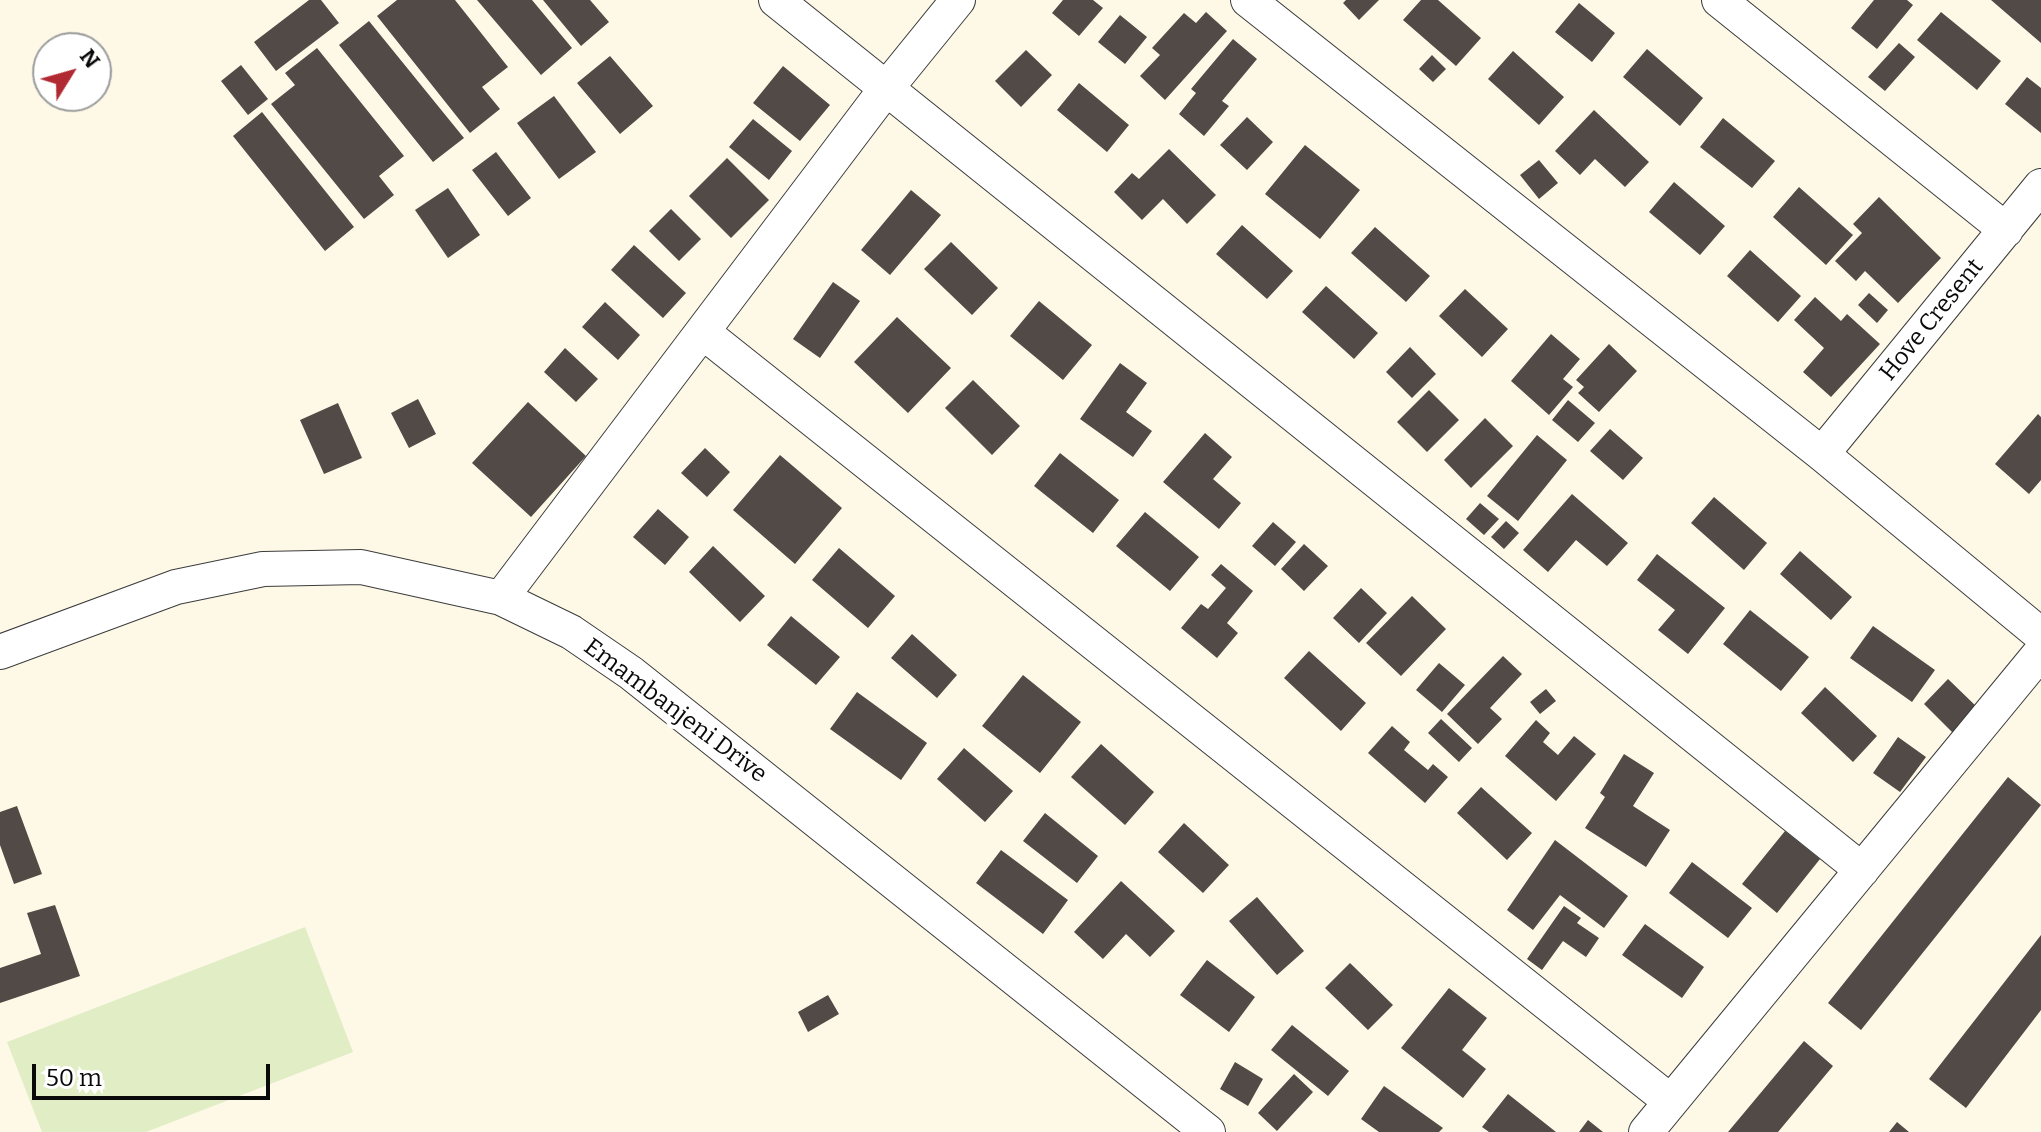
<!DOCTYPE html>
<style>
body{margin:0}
#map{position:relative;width:2041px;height:1132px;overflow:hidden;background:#fef9e7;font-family:Bitter,serif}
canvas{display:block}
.north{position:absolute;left:32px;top:32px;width:80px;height:80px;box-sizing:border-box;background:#fff;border:2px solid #9d9d9d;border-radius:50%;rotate:53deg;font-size:22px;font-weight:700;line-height:32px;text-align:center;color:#090909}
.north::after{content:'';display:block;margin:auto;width:28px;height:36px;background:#b12a33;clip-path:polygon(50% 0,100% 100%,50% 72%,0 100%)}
.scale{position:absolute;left:32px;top:1064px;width:238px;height:36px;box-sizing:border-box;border:4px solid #090909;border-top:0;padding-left:10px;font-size:24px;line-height:28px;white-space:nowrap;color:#090909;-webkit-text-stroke:6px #fff;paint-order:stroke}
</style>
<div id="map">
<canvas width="2041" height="1132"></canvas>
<div class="north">N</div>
<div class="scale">50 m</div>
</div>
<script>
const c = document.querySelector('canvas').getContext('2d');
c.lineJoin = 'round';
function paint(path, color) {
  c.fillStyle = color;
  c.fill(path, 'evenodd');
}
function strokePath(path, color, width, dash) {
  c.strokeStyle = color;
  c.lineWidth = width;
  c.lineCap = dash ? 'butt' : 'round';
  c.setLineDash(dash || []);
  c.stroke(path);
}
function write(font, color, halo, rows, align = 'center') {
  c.font = font + ' Bitter,serif';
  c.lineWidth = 8;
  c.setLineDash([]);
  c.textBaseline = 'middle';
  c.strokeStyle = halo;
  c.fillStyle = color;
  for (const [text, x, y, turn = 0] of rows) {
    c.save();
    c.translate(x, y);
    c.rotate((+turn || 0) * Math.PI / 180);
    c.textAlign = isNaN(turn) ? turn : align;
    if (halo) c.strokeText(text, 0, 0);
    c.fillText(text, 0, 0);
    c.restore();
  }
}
paint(new Path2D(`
 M305,927l48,125 -207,80h-104l-35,-90z`), '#e0edc5');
paint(new Path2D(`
 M309,0h12l18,23 -63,48 -22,-29z
 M397,0h58l53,67 -26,20 18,22 -30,24 -93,-117z
 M477,0h55l40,48 -31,27z
 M543,0h47l19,22 -28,24z
 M1063,0h30l10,8 -24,28 -27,-23z
 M1346,0h33l-20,20 -16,-17z
 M1421,0h17l43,38 -25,28 -53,-46z
 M1874,0h33l6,5 -36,44 -26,-21z
 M1991,0h50v43z
 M1579,3l36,30 -23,29 -37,-30z
 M1206,12l21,19 -62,69 -25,-24 20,-21 -8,-7 32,-35 12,10z
 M1941,12l60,49 -24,29 -60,-50z
 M1120,15l27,22 -22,27 -27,-22z
 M369,21l95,117 -31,24 -94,-117z
 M1233,39l24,20 -35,42 7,5 -25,30 -25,-22 17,-21 -5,-4z
 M1899,43l16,14 -30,34 -17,-14z
 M317,48l87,108 -25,20 15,19 -30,24 -93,-115 24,-19 -10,-12z
 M1647,49l56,49 -23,28 -57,-49z
 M1026,50l26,25 -31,32 -26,-26z
 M1513,51l51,46 -25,28 -51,-46z
 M1432,55l14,14 -13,13 -14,-13z
 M610,56l43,50 -33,28 -43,-51z
 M241,65l27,34 -20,16 -27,-34z
 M783,66l47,39 -30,36 -47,-38z
 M2027,77l14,11v45l-36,-29z
 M1079,83l50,42 -22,27 -50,-42z
 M554,96l42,56 -37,27 -42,-56z
 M1594,110l55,52 -24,25 -30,-28 -15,16 -25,-24z
 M262,112l92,115 -29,24 -92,-115z
 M1247,117l26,25 -26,28 -27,-25z
 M1723,118l52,43 -23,27 -52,-41z
 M753,119l39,32 -23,29 -40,-33z
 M1305,145l55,45 -40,49 -55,-45z
 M1169,149l47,46 -29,29 -24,-25 -21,21 -28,-28 18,-19 7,6z
 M496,152l35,46 -23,18 -36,-46z
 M727,158l42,42 -38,38 -42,-42z
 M1539,160l19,23 -19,16 -19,-24z
 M1674,182l51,44 -25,29 -51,-43z
 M1799,187l54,48 -27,30 -53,-48z
 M448,188l32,47 -32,23 -33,-48z
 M911,190l30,25 -51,60 -29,-25z
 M1879,197l62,61 -43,45 -33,-32 -9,10 -21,-20 27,-28 -9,-9z
 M671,209l30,30 -22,22 -30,-30z
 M1242,225l51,46 -26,28 -51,-45z
 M1375,227l55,49 -24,26 -55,-49z
 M951,242l47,46 -26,27 -48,-46z
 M634,245l52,48 -23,25 -52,-48z
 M1750,250l51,46 -23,26 -51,-46z
 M833,282l27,19 -40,57 -27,-19z
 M1326,286l52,47 -24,26 -52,-47z
 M1465,289l43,40 -26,28 -43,-41z
 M1869,293l19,17 -11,13 -19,-18z
 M1815,297l26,24 6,-7 33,30 -49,53 -28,-25 21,-24 -30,-28z
 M1039,301l53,44 -29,35 -53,-44z
 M605,302l35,33 -22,25 -36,-33z
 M897,317l54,51 -43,45 -54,-51z
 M1551,334l29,25 -17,20 10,8 -24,28 -38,-34z
 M1609,344l28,27 -38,41 -21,-19 6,-6 -8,-7z
 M1410,347l26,27 -24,24 -26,-26z
 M565,348l33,31 -22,23 -32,-30z
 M1120,363l27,20 -21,29 26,19 -19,26 -53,-38z
 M973,380l47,46 -28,29 -47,-47z
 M1429,390l30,30 -32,32 -30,-30z
 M418,399l18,35 -27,14 -18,-35z
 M1568,400l27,23 -17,19 -26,-22z
 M528,402l58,54 -55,61 -59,-54z
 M338,403l24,55 -38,16 -24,-54z
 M2038,414l3,3v63l-12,14 -34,-30z
 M1485,418l28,28 -42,42 -27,-28z
 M1610,429l33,29 -20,22 -33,-29z
 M1205,433l27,24 -19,22 28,24 -22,26 -56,-47z
 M1537,435l30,25 -49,61 -31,-25z
 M705,448l25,24 -23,25 -26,-24z
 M1060,453l59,47 -26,33 -59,-47z
 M780,455l62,53 -47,56 -62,-54z
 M1572,494l56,49 -21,23 -31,-26 -28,32 -25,-22z
 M1714,497l53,46 -23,27 -53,-47z
 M1480,503l19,16 -15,16 -18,-16z
 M658,509l31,28 -24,28 -32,-28z
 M1145,512l54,45 -29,34 -54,-45z
 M1506,521l13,12 -15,16 -13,-12z
 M1273,522l23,20 -21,24 -23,-20z
 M1304,544l24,22 -24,25 -23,-22z
 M713,546l52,50 -25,26 -51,-50z
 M839,548l56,48 -27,32 -56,-48z
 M1800,551l52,46 -21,23 -51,-46z
 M1657,554l68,54 -37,46 -30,-24 17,-20 -38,-30z
 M1221,564l32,27 -26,32 11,10 -21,25 -36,-30 20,-24 7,5 18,-21 -15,-13z
 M1361,588l26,25 -28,30 -26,-25z
 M1412,596l34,33 -45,47 -35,-33z
 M1750,610l59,47 -28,34 -58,-47z
 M791,616l49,41 -24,28 -49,-40z
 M1873,626l62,44 -23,32 -62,-44z
 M912,634l45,41 -20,23 -46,-40z
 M1309,651l57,52 -25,28 -57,-53z
 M1503,656l19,18 -32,34 12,11 -24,25 -31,-30z
 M1439,663l26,22 -23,27 -26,-22z
 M1023,675l58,47 -41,51 -58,-47z
 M1948,679l31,30 -24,26 -31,-31z
 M1825,687l52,49 -24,26 -52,-49z
 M1546,689l10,12 -16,13 -10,-12z
 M857,692l70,51 -26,37 -71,-51z
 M1441,719l31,29 -13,14 -31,-29z
 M1536,720l14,13 -7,9 15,13 16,-19 22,18 -40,47 -51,-45z
 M1392,726l18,16 -6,8 24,20 5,-6 15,13 -23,26 -57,-50z
 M1898,737l28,20 -26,35 -27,-19z
 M1101,744l53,48 -29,33 -54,-48z
 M964,748l49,43 -28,31 -48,-43z
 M1624,754l30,19 -21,33 37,24 -24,37 -61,-39 20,-31 -5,-4z
 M2008,777l33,28 -180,225 -33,-27z
 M1481,787l51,46 -25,27 -50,-47z
 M17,806l25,68 -28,10 -14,-39v-33z
 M1045,813l53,43 -21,27 -54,-42z
 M1184,823l45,42 -26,28 -45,-41z
 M1785,831l35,28 -43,54 -35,-29z
 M1555,840l73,56 -24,32 -44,-33 -27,35 -26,-20z
 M1001,850l67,50 -25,34 -67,-51z
 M1692,862l60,46 -24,30 -59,-45z
 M1121,881l54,50 -25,26 -24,-23 -23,25 -29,-27z
 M1257,897l47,54 -27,24 -48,-54z
 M55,905l25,71 -80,27v-35l41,-14 -14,-41z
 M1564,906l17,12 -4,5 22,15 -13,19 -23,-16 -21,29 -15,-11z
 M1645,924l59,43 -22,31 -60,-43z
 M2041,935v75l-75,98 -37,-29z
 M1207,960l48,37 -26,35 -49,-37z
 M1350,963l43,42 -25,25 -43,-42z
 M1449,988l38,30 -25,32 24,19 -23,29 -62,-50z
 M828,995l11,19 -31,18 -10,-20z
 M1292,1025l57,46 -21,25 -57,-46z
 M1804,1041l29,25 -55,66h-50z
 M1235,1062l28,17 -15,27 -28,-17z
 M1294,1074l19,18 -36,39 -19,-18z
 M1384,1086l59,42 -4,4h-60l-18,-13z
 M1508,1094l48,38h-67l-7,-5z
 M1588,1120l15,12h-24z
 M1897,1122l12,10h-20z`), '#514a46');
const minor = new Path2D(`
 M776,0l1086,870
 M1248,0l574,454 219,181
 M1719,0l287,230
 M704,333l966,768
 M1822,454l219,-268
 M501,598l384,-508 73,-90
 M0,652l176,-65 87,-18 98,-2 140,31 70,34 60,41 577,459
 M1646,1132l395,-480`);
strokePath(minor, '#3c3c3c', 36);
strokePath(minor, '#fff', 34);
write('24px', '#090909', '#fff', [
 ["Hove Cresent",1932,320,-51],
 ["Emambanjeni Drive",675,711,37]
]);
</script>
